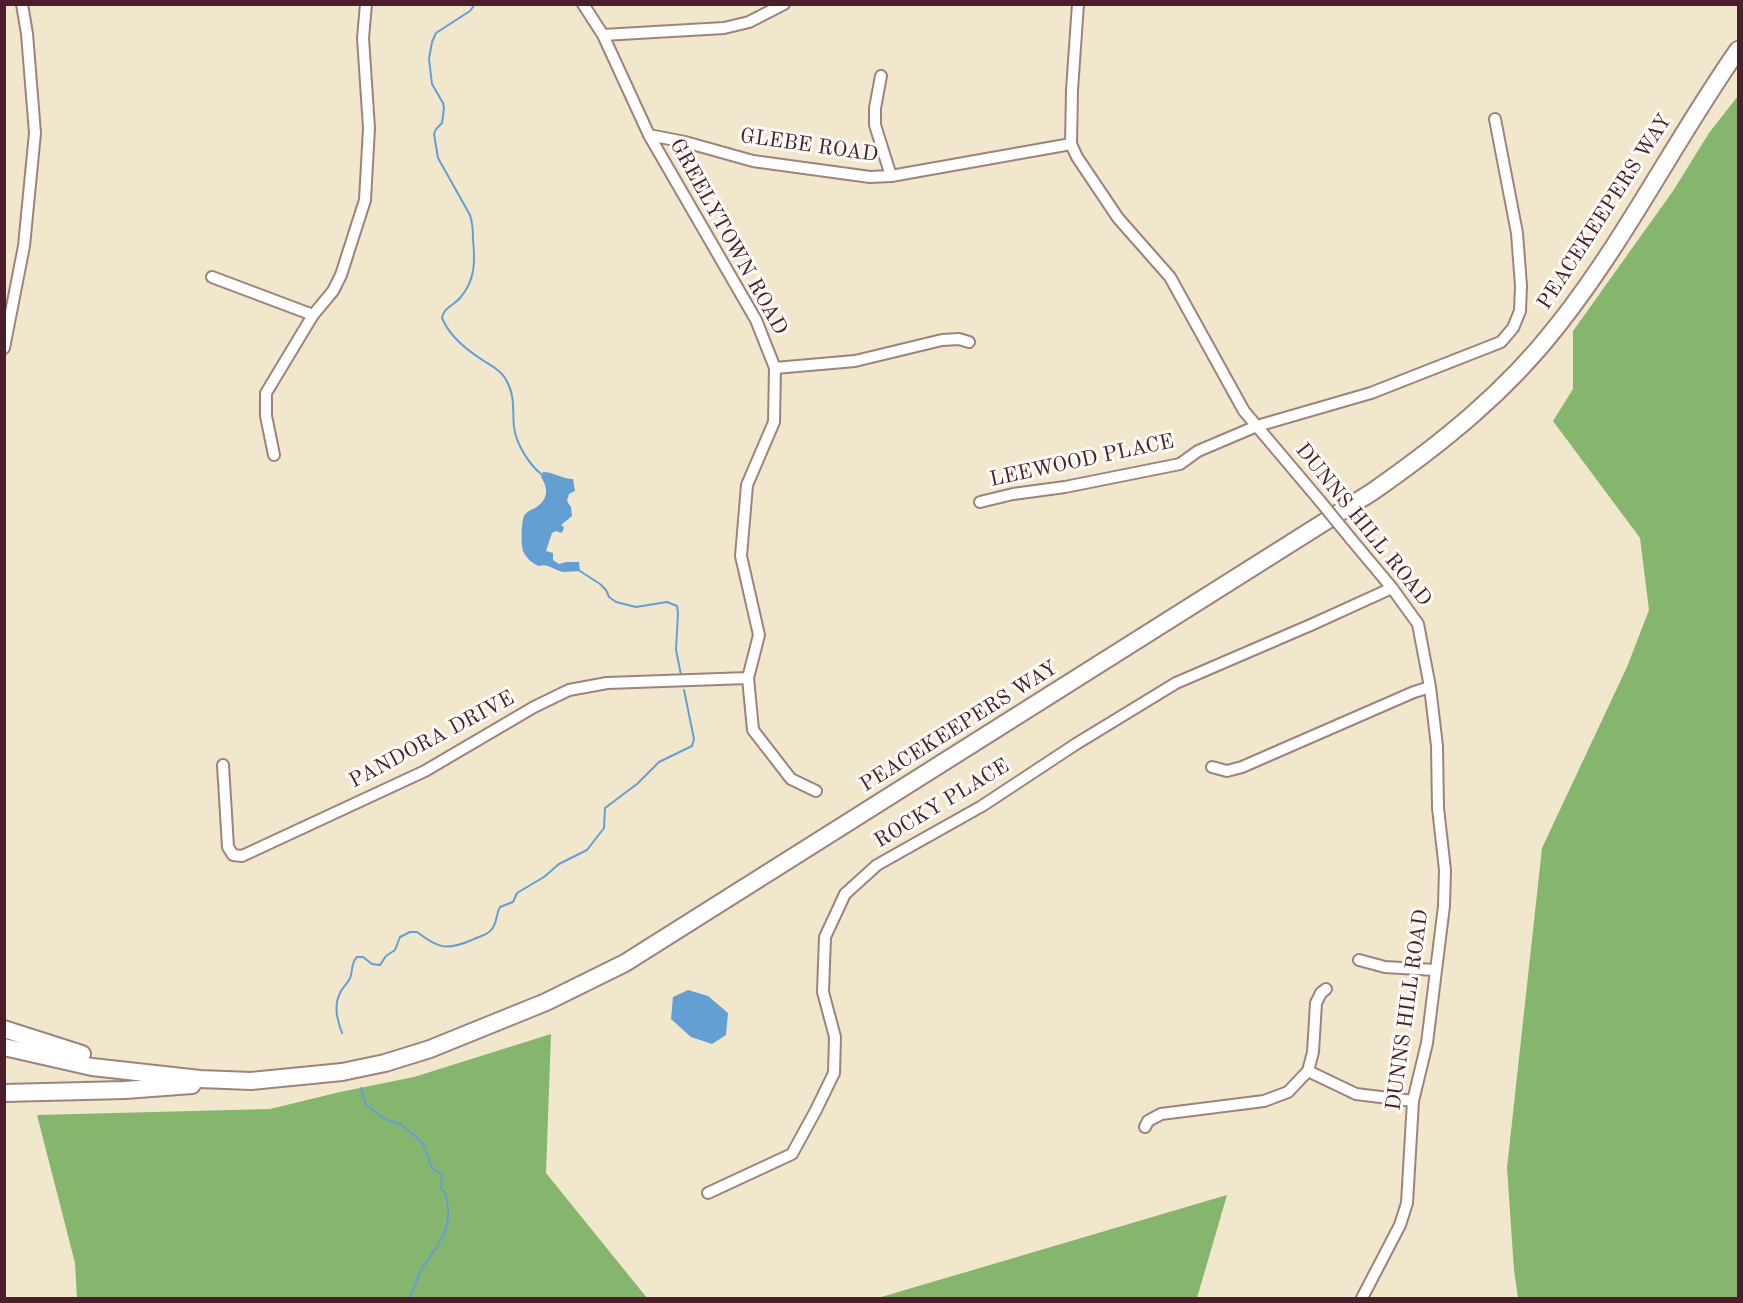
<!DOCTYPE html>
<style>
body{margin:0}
#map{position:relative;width:1743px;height:1303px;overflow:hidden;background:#f1e7cd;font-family:"Old Standard TT",serif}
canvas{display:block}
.frame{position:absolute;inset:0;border:6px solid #4a1f2b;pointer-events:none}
</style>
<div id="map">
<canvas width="1743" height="1303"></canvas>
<div class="frame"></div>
</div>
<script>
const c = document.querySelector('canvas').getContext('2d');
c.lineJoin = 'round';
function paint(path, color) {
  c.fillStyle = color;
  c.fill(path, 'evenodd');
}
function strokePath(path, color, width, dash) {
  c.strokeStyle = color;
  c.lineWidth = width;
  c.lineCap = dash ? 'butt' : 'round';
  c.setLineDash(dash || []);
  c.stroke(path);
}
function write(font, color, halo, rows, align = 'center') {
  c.font = font + ' "Old Standard TT",serif';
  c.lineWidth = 6;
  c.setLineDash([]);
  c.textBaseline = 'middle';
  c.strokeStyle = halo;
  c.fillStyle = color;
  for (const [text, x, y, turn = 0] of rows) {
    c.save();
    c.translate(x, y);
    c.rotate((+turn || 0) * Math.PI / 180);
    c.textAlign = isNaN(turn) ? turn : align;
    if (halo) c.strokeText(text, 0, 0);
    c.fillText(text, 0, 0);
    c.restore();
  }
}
paint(new Path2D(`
 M1738,96v1202h-220l-4,-28 -7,-102 35,-320 85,-181 22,-57 -9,-72 -87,-117 20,-32v-58l100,-140 36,-58z
 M551,1034l-5,139 101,125h-570l-2,-35 -38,-148 233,-6 70,-17 74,-15z
 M1227,1195l-30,103h-319z`), '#86b56d');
paint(new Path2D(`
 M543,472c11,0 19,7 30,7l2,12 -6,3 -2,7 4,6 1,9 -11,9 3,2 -1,4 -2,2 -5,-2 -4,2 -6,18 7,2v7l6,4 7,-2h13l1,9c-5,0 -11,1 -16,1 -10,-1 -15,-9 -25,-6 -6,-2 -13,-8 -16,-15 -2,-7 -2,-28 1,-35 3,-5 6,-5 11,-8 13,-8 14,-19 6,-31z
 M688,990l20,6 20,17 -2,22 -14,9 -21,-7 -20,-18 2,-22z`), '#649fd4');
strokePath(new Path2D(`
 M475,4l-5,7 -34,22 -4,9 -3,17 3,25 11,19 1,5 -2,15 -6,6 -2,5 4,24 32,57c3,9 3,15 3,24 2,21 3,41 -13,59 -7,8 -16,9 -18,20 8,19 25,32 42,43 8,5 16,9 21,17 11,18 7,30 9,49 2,17 15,37 27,47
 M580,571l20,13 6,6 3,7 7,5 20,5 31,-5 10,4 1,7 -2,37 5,25
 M342,1033c-5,-14 -9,-28 -1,-42 3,-5 9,-10 10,-16 2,-7 0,-12 6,-18h6l9,7 8,1 6,-9 9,-6 5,-13 10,-5h7c21,16 29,19 55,8 7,-4 15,-4 20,-11 5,-6 4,-15 8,-22l13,-5 4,-9 27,-16 15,-13 28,-14 17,-22 1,-20 32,-24 22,-22 33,-16 2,-7 -10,-49
 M361,1088l5,17 19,14 17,6 12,10 9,9 9,24 10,7 -1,14 4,3c11,40 -8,50 -25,80 -4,8 -6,18 -10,26`), '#649fd4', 2);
const minor = new Path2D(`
 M583,4l20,31 46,100 107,185 19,48 -1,54 -27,63 -6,71 18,79 -11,43 5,52 38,49 25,12
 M1078,4l-6,86 -1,54 6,13 41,61 52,59 74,134 76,90
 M603,35l121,-7 25,-6 35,-18
 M881,76l-6,32v17l16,51
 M649,135l36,7 68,19 117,16 21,-1 180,-32
 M212,277l101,38
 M4,348l20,-102 11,-113 -8,-99 -5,-30
 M775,368l80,-7 87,-21 17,-1 10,3
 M274,455l-8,-39v-23l47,-78 20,-24 8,-16 24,-75 4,-72 -6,-90 3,-34
 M980,502l33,-8 52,-7 115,-23 18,-13 59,-25 114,-33 130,-51 12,-14 7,-17 1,-25 -4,-53 -22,-114
 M1351,539l41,49 26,36 12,63 7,59 1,62 7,62 -1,36 -17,137 -14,58 -6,102 -7,22 -38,73
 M223,765l5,82 5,8 9,1 183,-85 109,-64 35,-17 38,-7 141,-5
 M1212,767l15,4 15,-4 172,-75 16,-5
 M1359,960l26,7 50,3
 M1308,1071l48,23 57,7
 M1145,1127l3,-6 13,-7 103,-13 24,-9 20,-21 5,-19 3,-49 5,-10 5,-4
 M708,1193l84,-39 24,-44 18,-37 1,-36 -12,-45 2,-55 20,-43 32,-29 105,-59 94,-62 100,-61 137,-59 79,-36`);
const highway = new Path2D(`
 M4,1029l78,25
 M4,1047l88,20 108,12 51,2 91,-9 43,-9 45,-14 116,-47 79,-39 747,-471c69,-48 134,-100 186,-167 68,-86 117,-185 180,-275
 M4,1093l121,-3 67,-5`);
strokePath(minor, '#9e837c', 14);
strokePath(highway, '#9e837c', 20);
strokePath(minor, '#fff', 10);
strokePath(highway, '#fff', 16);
const minorBridge = new Path2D(`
 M1320,501l31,38`);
strokePath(minorBridge, '#9e837c', 14, []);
strokePath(minorBridge, '#fff', 10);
write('21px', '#4a1f2b', '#fdfcf7', [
 ["GLEBE ROAD",809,146,8],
 ["PEACEKEEPERS WAY",1605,212,-57],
 ["GREELYTOWN ROAD",728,237,61],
 ["LEEWOOD PLACE",1082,461,-12],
 ["DUNNS HILL ROAD",1363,525,51],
 ["PEACEKEEPERS WAY",959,727,-32],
 ["PANDORA DRIVE",432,740,-28],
 ["ROCKY PLACE",942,804,-31],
 ["DUNNS HILL ROAD",1408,1010,-82]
]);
</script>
